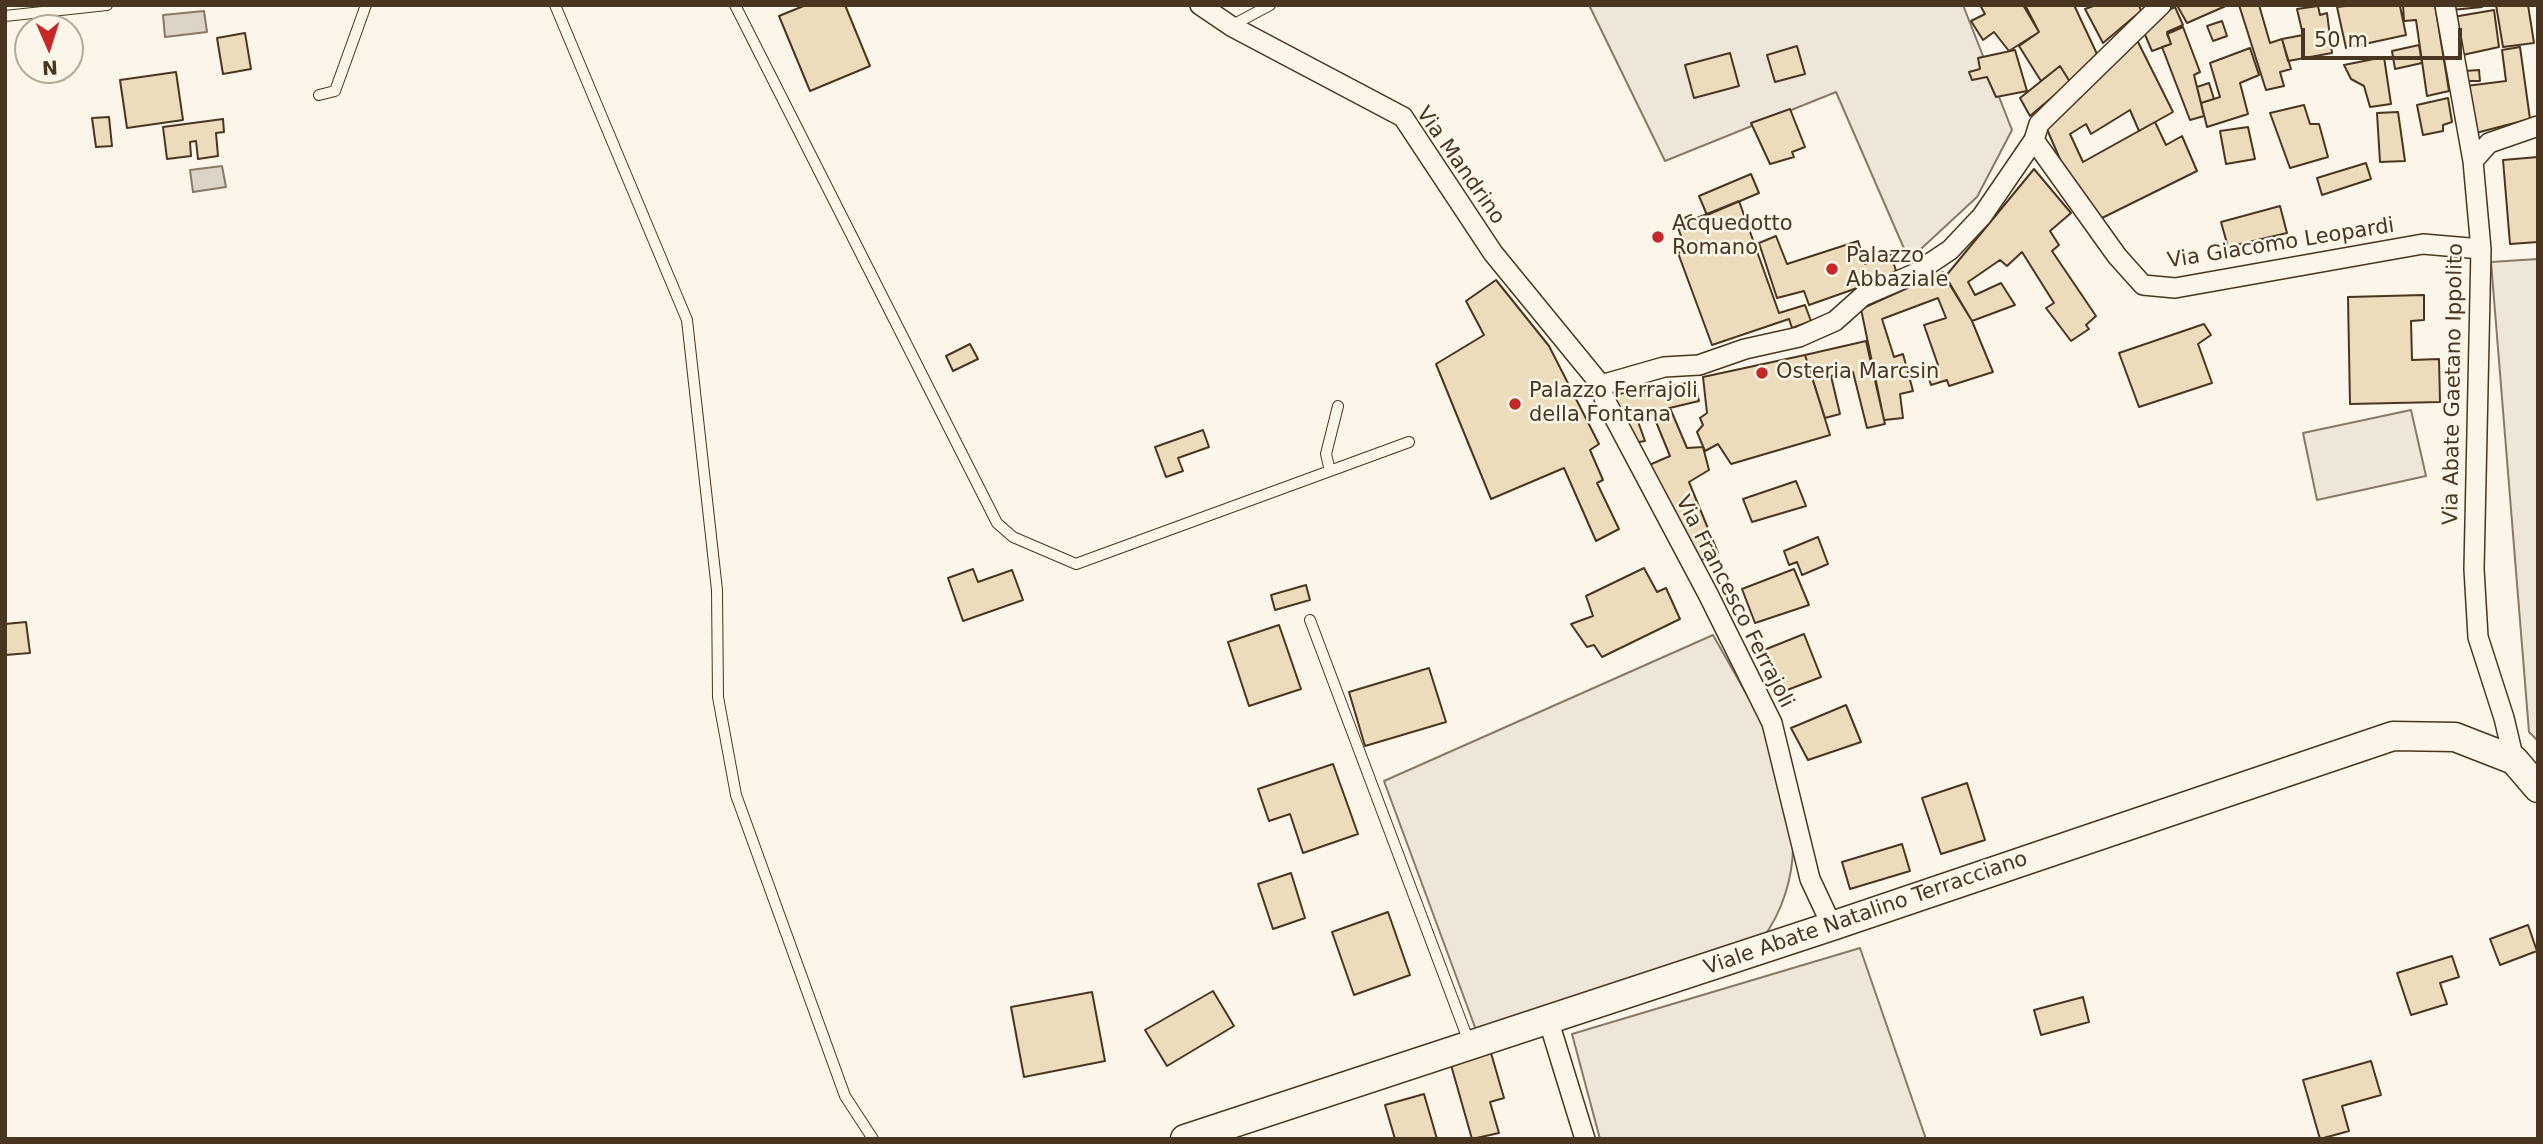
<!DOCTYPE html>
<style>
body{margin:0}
#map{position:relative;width:2543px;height:1144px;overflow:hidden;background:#fbf6e9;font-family:"DejaVu Sans",sans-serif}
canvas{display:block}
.frame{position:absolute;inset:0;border:7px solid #4a3520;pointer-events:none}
.north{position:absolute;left:14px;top:14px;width:70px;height:70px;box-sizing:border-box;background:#fbf6e9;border:2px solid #b4a999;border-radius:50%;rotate:177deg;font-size:19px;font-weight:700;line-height:28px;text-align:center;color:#4a3520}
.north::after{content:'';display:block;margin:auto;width:24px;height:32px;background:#c62828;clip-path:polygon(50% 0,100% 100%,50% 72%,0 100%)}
.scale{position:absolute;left:2301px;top:28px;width:161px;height:32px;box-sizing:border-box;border:4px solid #4a3520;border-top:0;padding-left:9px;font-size:21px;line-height:24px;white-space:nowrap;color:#4a3520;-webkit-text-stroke:5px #fbf6e9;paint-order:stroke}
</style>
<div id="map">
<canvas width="2543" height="1144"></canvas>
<div class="frame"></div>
<div class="north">N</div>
<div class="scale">50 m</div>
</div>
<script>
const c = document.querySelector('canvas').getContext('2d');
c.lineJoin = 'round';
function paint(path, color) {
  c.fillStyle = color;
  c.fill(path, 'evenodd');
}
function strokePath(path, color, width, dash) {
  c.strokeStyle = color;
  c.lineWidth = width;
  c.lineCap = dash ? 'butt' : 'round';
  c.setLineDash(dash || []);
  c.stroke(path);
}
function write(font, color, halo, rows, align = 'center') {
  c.font = font + ' "DejaVu Sans",sans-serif';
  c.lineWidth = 5;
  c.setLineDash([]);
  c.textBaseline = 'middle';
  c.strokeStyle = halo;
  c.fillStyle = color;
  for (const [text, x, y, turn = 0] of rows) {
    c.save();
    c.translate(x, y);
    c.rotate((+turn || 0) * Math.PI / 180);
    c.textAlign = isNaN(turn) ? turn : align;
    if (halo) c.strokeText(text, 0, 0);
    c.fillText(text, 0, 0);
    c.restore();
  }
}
const green = new Path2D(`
 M1589,5h374l49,125 -35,67 -68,63 -73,-168 -171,69z
 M2538,259v482l-9,-9 -38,-470z
 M2411,410l15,66 -109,24 -14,-67z
 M1713,635l51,90 29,121c0,32 -11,66 -30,92l-287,92 -92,-249z
 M1860,948l66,191h-326l-28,-105z`);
paint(green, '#ede6d9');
strokePath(green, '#887966', 2);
const water = new Path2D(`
 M204,11l3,21 -42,5 -2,-22z
 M222,166l4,21 -33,5 -3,-22z`);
paint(water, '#dcd4c6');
strokePath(water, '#887966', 2);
const building = new Path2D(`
 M806,5h39l25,61 -60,25 -31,-75z
 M1980,5h43l16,27 -30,19 -15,-19 -11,8 -12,-19 14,-7z
 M2025,5h49l23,49 -27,28 -10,-16 -19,15 -22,-35 20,-14z
 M2096,5h43l2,6 -38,32 -18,-34z
 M2181,5h47l-41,18 -9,-16z
 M2239,5h20l11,38 12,-4 9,30 -11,3 4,14 -18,4z
 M2354,5l46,1 6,29 -60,13 -9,-41z
 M2403,5h32l14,86 -22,5 -11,-76 -12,1z
 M2451,5h31v2l-30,3z
 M2496,5h32l6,38 -31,4z
 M2318,6l2,9 7,-2 5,40 -44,8 -6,-22 21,-4 -6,-26z
 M2175,7l8,18 -16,7 4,12 -19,7 -9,-21 17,-16z
 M2494,10l5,37 -41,9 -5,-39z
 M2222,21l5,15 -14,5 -6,-15z
 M2183,27l17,45 -6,3 10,41 -14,4 -28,-73 9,-3 -4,-10z
 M245,33l6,36 -28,5 -6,-36z
 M2136,38l37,74 -34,19 -9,-21 -39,24 -5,-10 -16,10 13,28 72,-40 11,23 16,-9 15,35 -97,48 -34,-46 -20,-46z
 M2419,45l3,18 -27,6 -3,-18z
 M1797,46l8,28 -30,8 -8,-27z
 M2520,47l10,72 -54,14 -10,-47 40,-5 -4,-31z
 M2250,48l9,27 -19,8 8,31 -41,13 -6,-24 19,-6 -10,-34z
 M2015,50l12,41 -31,6 -9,-20 -15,3 -3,-8 11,-3 -2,-11z
 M1730,53l9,33 -45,12 -9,-33z
 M2384,57l7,47 -21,3 -6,-21 -13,-7 -7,-14z
 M2060,66l10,16 -40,34 -10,-18z
 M2479,70l1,11h-13l-2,-10z
 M176,72l7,48 -56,8 -7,-48z
 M2209,83l5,16 -13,4 -4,-16z
 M2448,98l4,24 -9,3v6l-20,4 -6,-30z
 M2304,105l6,19h9l9,33 -38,11 -20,-55z
 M1790,109l15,38 -13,5 2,5 -24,7 -19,-41z
 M2398,112l7,49 -25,1 -3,-49z
 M109,117l3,29 -16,1 -4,-29z
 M223,119l1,13 -8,1 2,23 -20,3 -2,-18 -6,1 1,14 -24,3 -4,-32z
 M2248,127l7,32 -29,5 -6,-33z
 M2538,157v85l-28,2 -7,-84z
 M2366,163l5,16 -49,16 -5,-17z
 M2034,169l37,44 -21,18 9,14 -7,6 44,65 -10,9 3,4 -18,12 -25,-33 8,-5 -32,-51 -15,14 -7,-6 -32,22 7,13 26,-12 14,22 -43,16 -27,-44z
 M1751,174l8,19 -52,22 -8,-19z
 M1739,201l40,112 26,-8 6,16 -19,7 -3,-9 -77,26 -34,-92 8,-3 -10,-28 15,-7 1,5z
 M2280,206l7,27 -59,14 -7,-25z
 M1776,236l11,28 71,-23 7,23 26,-9 6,19 -88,31 -5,-14 -27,7 -18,-55z
 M1943,272l29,49 21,51 -44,14 -2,-6 -16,5 -5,-15 12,-5 -14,-40 22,-7 -8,-20 -56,21 12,38 9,-3 10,37 -13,3 3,24 -19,2 -23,-111z
 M1496,280l53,66 50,98 -9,6 13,30 -6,3 22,46 -23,12 -32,-73 -73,31 -55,-135 48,-29 -18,-34z
 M2424,295v25l-13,1 1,39 27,-1 1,43 -90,2 -2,-107z
 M2204,324l7,11 -13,9 14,39 -73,24 -20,-54z
 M1866,341l19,83 -18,4 -14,-56 -22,4 9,38 -15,4 -20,-63z
 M970,344l8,15 -25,12 -7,-15z
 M1805,355l25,80 -99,29 -13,-20 -13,7 -8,-19 6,-7 -3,-7 7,-5 -4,-36z
 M1694,382l5,19 -63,15 9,25 -12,2 -20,-36 5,-13z
 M1670,408l17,40 16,-1 6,23 -20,12 29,71 -19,8 -59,-92 30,-13 -18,-44z
 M1203,430l6,17 -31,11 5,13 -17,6 -11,-30z
 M1796,481l10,25 -54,16 -9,-23z
 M1818,537l10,27 -26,11 -5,-13 -8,3 -5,-14z
 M1644,568l13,24 9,-4 14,31 -78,38 -8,-12 -7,2 -16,-23 22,-8 -7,-20z
 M973,569l5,13 34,-12 11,30 -60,21 -15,-43z
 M1794,569l15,36 -54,18 -13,-34z
 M1306,585l4,15 -35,10 -4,-15z
 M26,622l4,31 -25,2v-31z
 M1279,625l22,64 -52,17 -21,-64z
 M1804,634l17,43 -39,15 -18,-42z
 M1429,668l17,54 -81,24 -16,-54z
 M1846,705l15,37 -53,18 -17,-32z
 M1333,764l25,70 -55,19 -13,-39 -21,7 -11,-32z
 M1967,783l18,57 -44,14 -19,-56z
 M1902,844l8,27 -60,18 -8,-27z
 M1291,873l14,45 -32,11 -15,-45z
 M1388,912l22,63 -56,20 -22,-63z
 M2528,925l9,26 -37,14 -10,-26z
 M2452,956l7,21 -19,6 7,21 -36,11 -14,-42z
 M1213,991l21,35 -67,40 -22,-36z
 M1092,992l13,69 -81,16 -13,-70z
 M2083,997l6,25 -48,13 -7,-25z
 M1491,1053l13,45 -14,4 9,31 -27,6 -21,-74z
 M2371,1061l10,34 -39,11 7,25 -29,8 -17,-59z
 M1424,1094l13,45h-42l-10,-34z`);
paint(building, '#ecdcbc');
strokePath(building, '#4a3520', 2);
const lane = new Path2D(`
 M555,5l132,315 30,270 1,107 18,98 109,301 28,43
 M735,5l262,518 16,14 63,27 333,-122
 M5,16l102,-11
 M1231,26l39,-21
 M319,95l16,-4 31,-86
 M1330,471l-4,-17 12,-48
 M1310,620l159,422`);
const street = new Path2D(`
 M1200,5l31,21 172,91 90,136 108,132 3,13 104,196 64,129 38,156 22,47
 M2445,5l28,156 8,88 -7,320 4,68 26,81 10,42
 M2034,140l83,116 26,29 32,3 248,-44 58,5
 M2473,161l16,-18 49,-17
 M1601,385l63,-18 35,-2 46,-16 54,-12 36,-16 28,-25 51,-22 36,-24 32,-34 52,-76 5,-16 122,-119
 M1548,1019l37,120`);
const secondary = new Path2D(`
 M1185,1139l647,-213 561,-190 62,1 59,23 24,28`);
strokePath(lane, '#4a3520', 12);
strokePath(street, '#4a3520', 22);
strokePath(secondary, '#4a3520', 31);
strokePath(lane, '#fbf6e9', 10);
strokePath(street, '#fbf6e9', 19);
strokePath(secondary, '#fbf6e9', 28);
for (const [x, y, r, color] of [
 [1658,237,7,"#c62828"],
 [1832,269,7,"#c62828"],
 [1762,373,7,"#c62828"],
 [1515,404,7,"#c62828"]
]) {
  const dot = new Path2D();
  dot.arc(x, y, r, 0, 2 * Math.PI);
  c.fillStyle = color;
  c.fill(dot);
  strokePath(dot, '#fbf6e9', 2.5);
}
write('21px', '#4a3520', '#fbf6e9', [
 ["Via Mandrino",1460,166,55],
 ["Via Giacomo Leopardi",2281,244,-9],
 ["Via Abate Gaetano Ippolito",2454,384,-89],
 ["Via Francesco Ferrajoli",1734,602,63],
 ["Viale Abate Natalino Terracciano",1866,914,-19]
]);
write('21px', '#4a3520', '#fbf6e9', [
 ["Acquedotto",1672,225],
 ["Romano",1672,249],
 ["Palazzo",1846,257],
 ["Abbaziale",1846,281],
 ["Osteria Marcsin",1776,373],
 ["Palazzo Ferrajoli",1529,392],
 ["della Fontana",1529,416]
], 'left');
</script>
